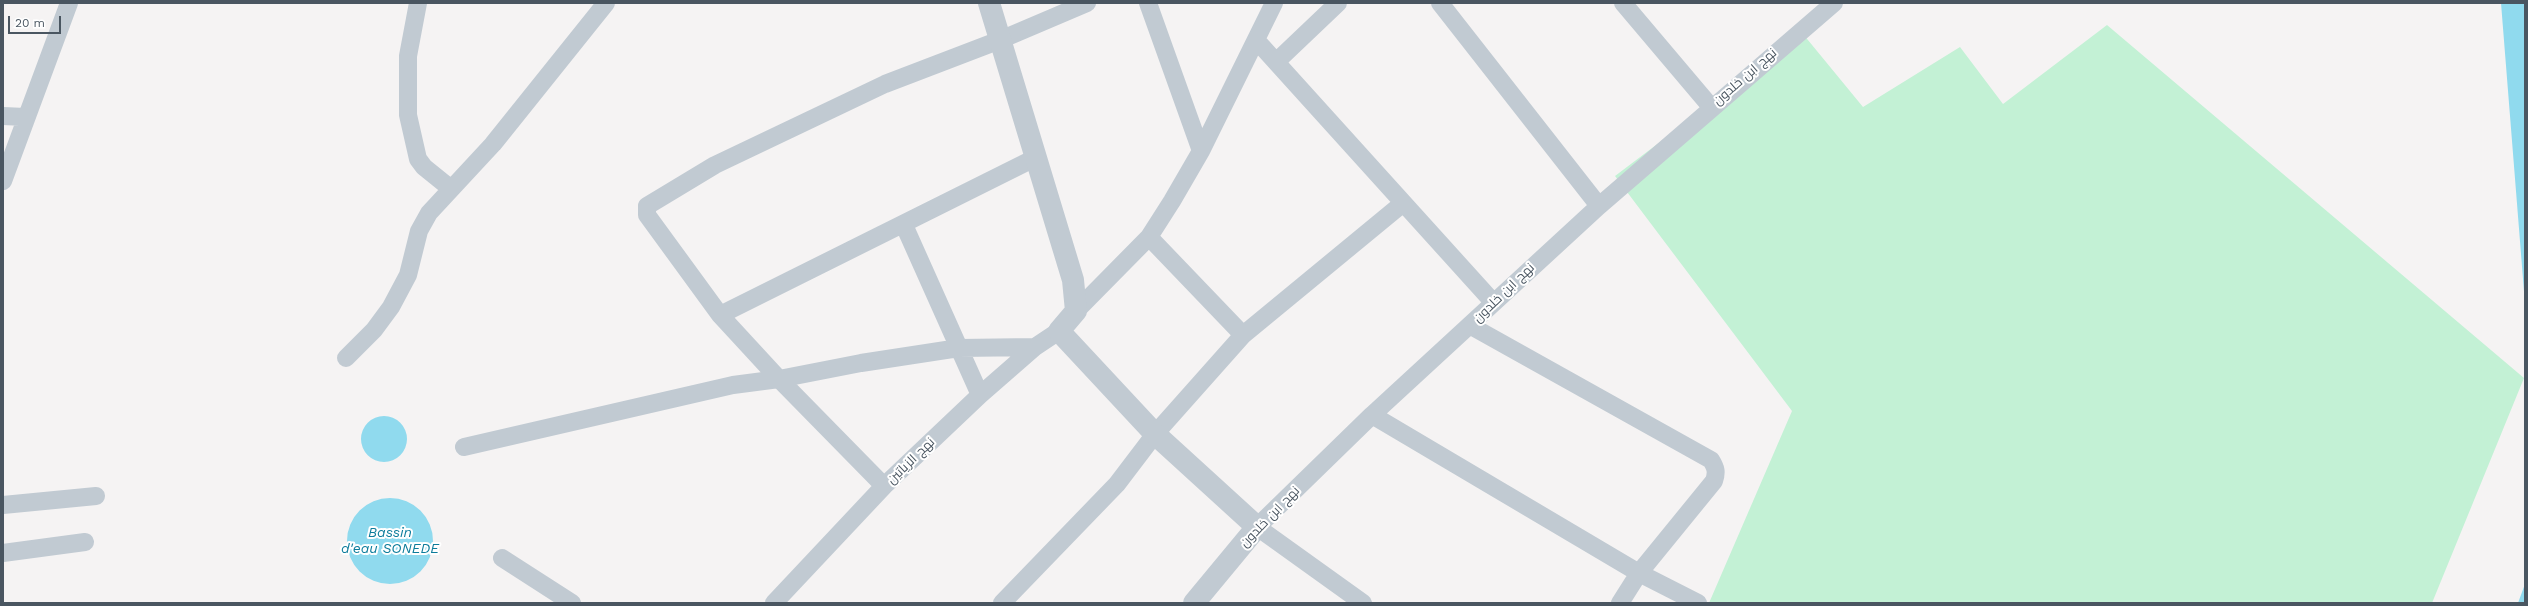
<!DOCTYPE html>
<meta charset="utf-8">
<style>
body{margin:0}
#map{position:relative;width:2528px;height:606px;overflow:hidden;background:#f5f3f3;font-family:"Work Sans",sans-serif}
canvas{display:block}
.frame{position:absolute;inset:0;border:4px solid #4a5661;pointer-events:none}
.scale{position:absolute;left:8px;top:16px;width:53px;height:18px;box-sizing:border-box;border:2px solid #4a5661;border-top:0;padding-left:5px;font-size:12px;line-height:14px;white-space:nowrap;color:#4a5661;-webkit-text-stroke:3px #fff;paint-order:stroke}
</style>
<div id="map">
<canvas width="2528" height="606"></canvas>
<div class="frame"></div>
<div class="scale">20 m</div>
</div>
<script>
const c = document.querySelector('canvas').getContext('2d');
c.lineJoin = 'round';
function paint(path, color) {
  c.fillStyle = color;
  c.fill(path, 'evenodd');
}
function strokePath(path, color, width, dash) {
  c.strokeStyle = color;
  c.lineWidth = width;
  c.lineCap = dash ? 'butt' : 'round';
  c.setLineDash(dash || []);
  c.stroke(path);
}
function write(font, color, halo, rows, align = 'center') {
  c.font = font + ' "Work Sans",Cairo,sans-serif';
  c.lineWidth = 4;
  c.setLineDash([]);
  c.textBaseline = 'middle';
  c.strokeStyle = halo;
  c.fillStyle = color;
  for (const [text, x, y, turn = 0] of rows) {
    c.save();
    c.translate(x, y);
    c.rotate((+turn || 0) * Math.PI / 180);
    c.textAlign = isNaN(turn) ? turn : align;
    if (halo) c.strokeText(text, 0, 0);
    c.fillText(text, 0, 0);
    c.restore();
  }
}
paint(new Path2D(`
 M2107,25l417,353 -92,225h-723l83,-192 -177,-235 188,-142 60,73 97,-60 43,57z`), '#c3f1d5');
paint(new Path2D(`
 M2501,3h24v301z
 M361 439a23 23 0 1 1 46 0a23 23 0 1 1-46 0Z
 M347 541a43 43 0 1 1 86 0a43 43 0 1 1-86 0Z
 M2525,584v19h-7z`), '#90daee');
strokePath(new Path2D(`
 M418,3l-10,53v59l10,44 6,8 26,21
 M1148,3l53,148
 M1440,3l159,203
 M1623,3l88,104
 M1257,41l236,261
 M1276,62l62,-59
 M3,116l22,1
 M3,181l66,-178
 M904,225l76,170
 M1149,237l94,98
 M1076,311l73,-74 23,-36 29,-50 73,-148
 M720,315l315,-157
 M1471,326l240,134c5,8 6,12 3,21l-75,92 -19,30
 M346,358l28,-28 17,-23 17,-32 11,-44 10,-18 64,-69 113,-141
 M1372,415l267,158 59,30
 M464,447l269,-62 46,-6 82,-16 98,-15 76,-1
 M884,486l-105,-107 -59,-64 -73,-100v-9l68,-41 170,-81 115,-44 87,-37
 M3,505l93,-9
 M3,553l82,-11
 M502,558l70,45
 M774,603l110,-117 96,-91 55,-48 24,-16
 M1002,603l115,-119 38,-50 88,-99 159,-131
 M1363,603l-106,-76 115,-112 227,-209 235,-203`), '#c1cad2', 18);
strokePath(new Path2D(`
 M989,3l84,277 3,31 -17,20 96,103 102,93 -63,76`), '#c1cad2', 22);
write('13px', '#4a5661', '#fff', [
 ["نهج ابن خلدون",1745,77,-41],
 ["نهج ابن خلدون",1504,293,-44],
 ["نهج الزياتين",911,461,-44],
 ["نهج ابن خلدون",1270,517,-46]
]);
write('italic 14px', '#0c7c9b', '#fff', [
 ["Bassin",390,533],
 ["d'eau SONEDE",390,549]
]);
</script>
